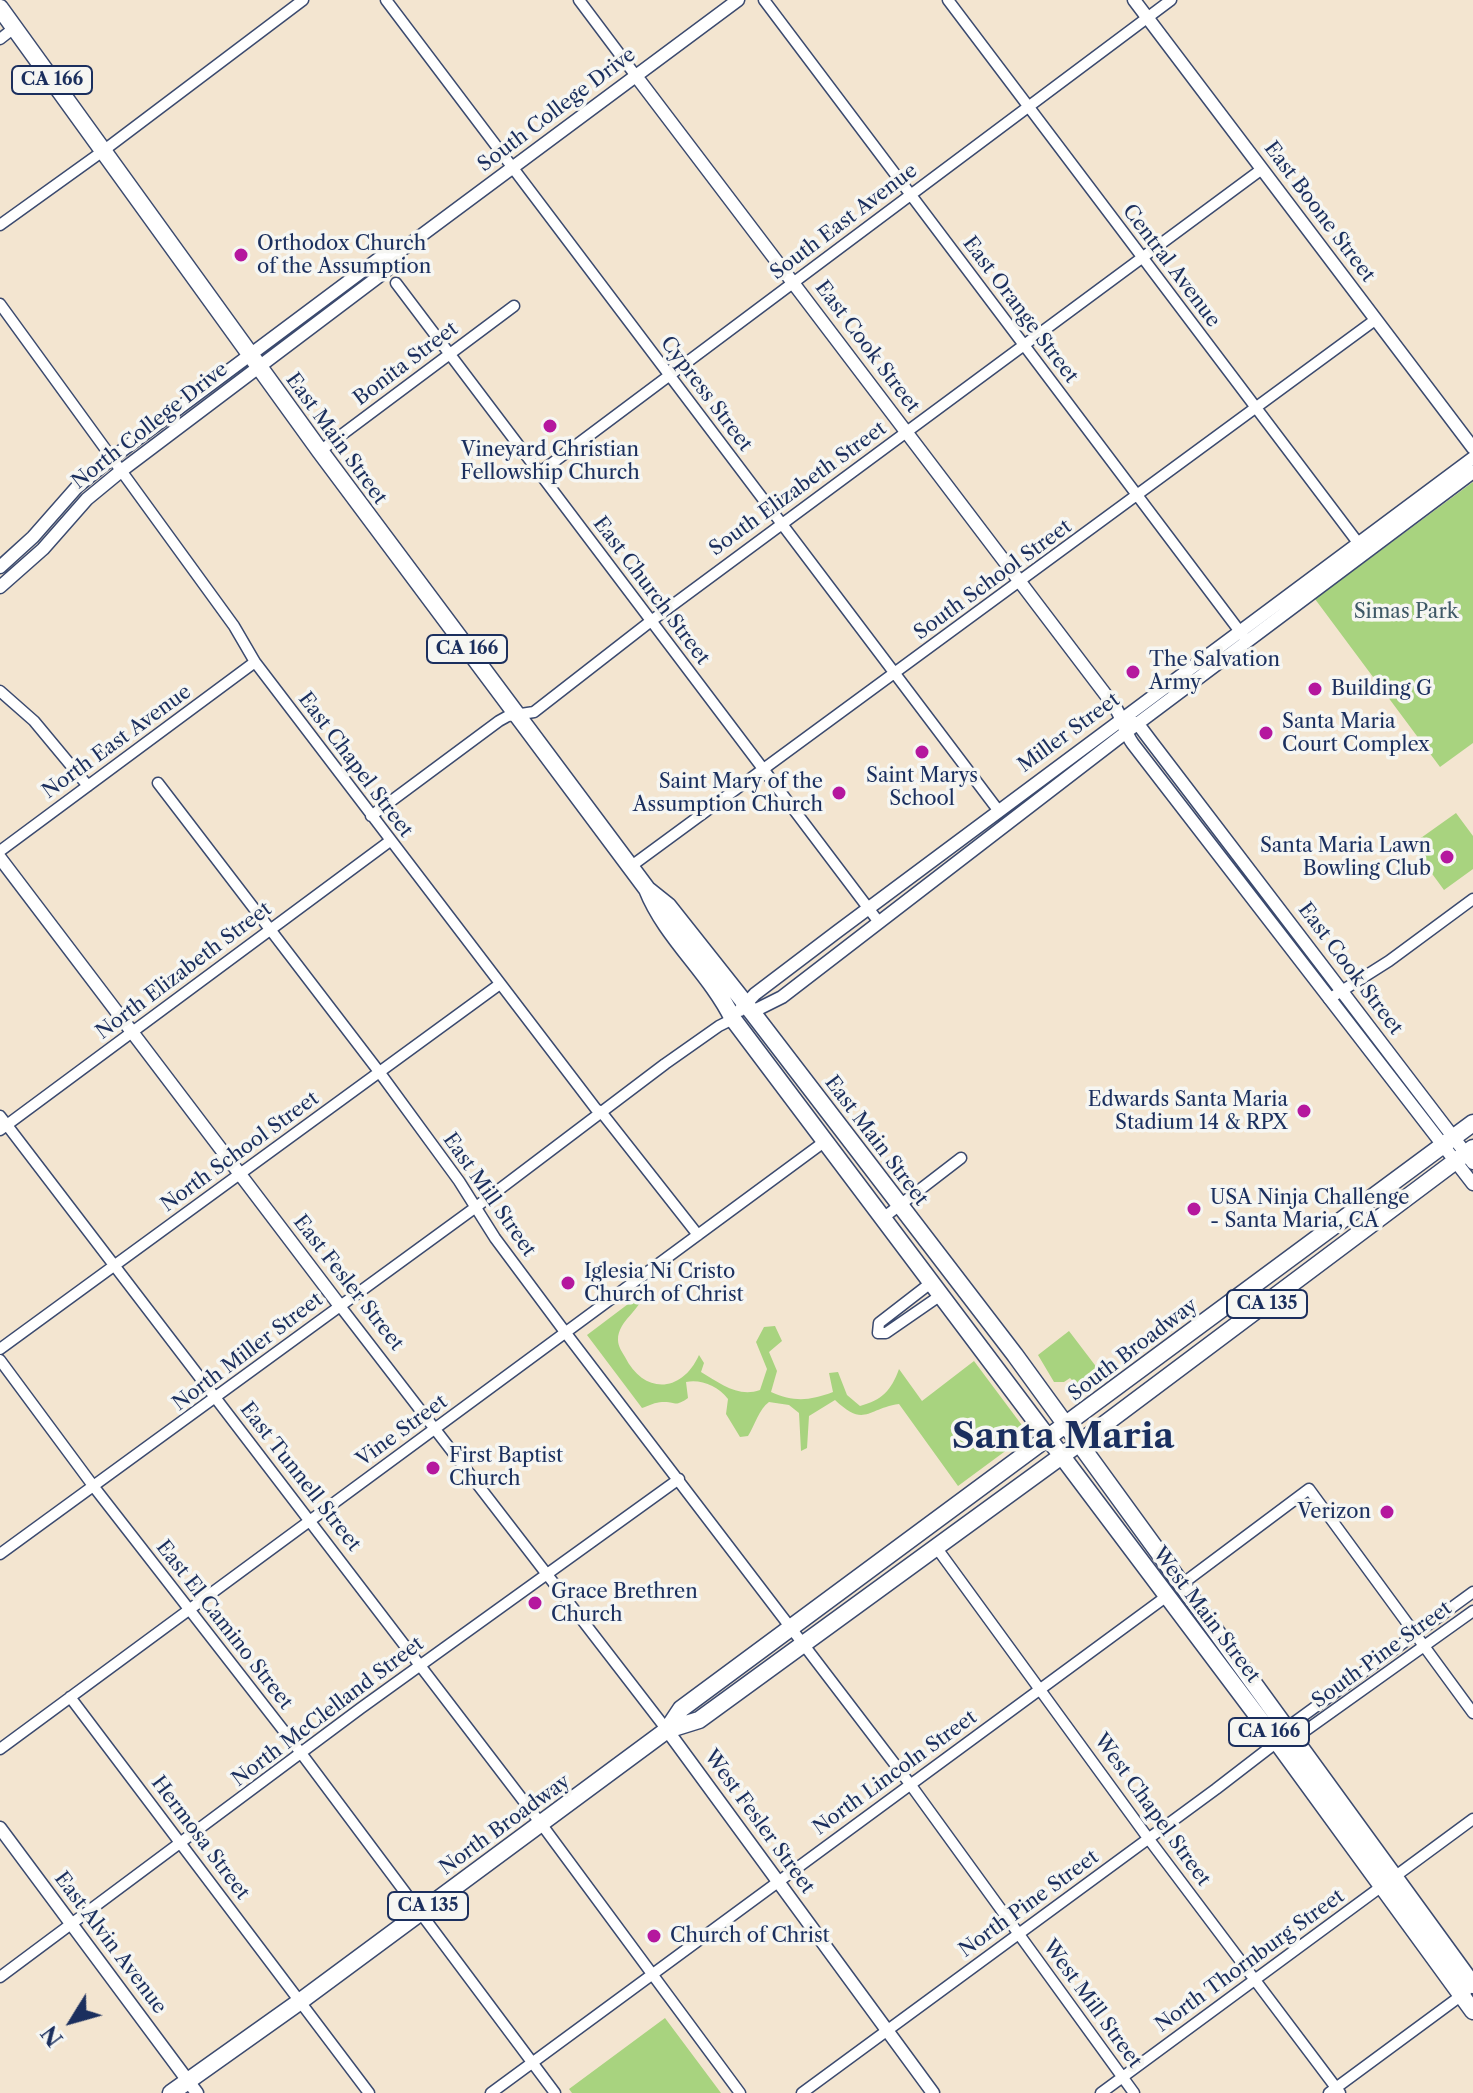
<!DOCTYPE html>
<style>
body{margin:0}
#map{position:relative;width:1473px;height:2093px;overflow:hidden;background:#f3e5d0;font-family:"Libre Caslon Text",serif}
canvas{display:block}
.north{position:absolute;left:32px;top:1981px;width:80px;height:80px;-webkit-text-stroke:6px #f6f6f2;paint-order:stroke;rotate:233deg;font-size:22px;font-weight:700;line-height:32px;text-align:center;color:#1b2f5e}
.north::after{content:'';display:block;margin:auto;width:28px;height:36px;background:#1b2f5e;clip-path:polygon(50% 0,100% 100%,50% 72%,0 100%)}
</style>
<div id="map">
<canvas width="1473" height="2093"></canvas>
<div class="north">N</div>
</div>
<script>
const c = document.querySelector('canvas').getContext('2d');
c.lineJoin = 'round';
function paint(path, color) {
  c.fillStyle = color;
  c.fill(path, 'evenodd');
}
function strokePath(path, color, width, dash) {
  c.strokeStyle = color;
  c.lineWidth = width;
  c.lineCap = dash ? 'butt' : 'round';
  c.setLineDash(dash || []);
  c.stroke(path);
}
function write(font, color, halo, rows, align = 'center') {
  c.font = font + ' "Libre Caslon Text",serif';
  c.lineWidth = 7;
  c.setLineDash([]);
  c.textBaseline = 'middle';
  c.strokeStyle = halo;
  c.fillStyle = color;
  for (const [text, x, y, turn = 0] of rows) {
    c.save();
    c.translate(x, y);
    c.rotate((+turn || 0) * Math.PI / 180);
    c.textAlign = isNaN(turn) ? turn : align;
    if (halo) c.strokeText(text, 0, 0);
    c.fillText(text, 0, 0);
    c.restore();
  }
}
paint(new Path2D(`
 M1473,482v261l-33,24 -125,-168z
 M1456,813l17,23v33l-29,21 -33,-45z
 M644,1292c-3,19 -26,28 -26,48 0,6 4,12 7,17 19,38 57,36 74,-2l5,8 -3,9c19,11 37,26 59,18l7,-21 -11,-27 8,-15 11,-1 7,15 -13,11 8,19 -6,21c23,10 38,9 62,0l-4,-19 9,-1 9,23 13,11c22,-6 31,-15 39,-37l23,32 52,-40 50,67 -1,10 -65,48 -59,-82c-33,5 -34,24 -64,-4l-26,16 -2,32 -6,3 -2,-38 -10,-8 -20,-3c-10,7 -14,23 -21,34l-8,1 -14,-23 2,-15c-10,-13 -27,-20 -42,-17l2,16c-14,10 -12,3 -26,4 -6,0 -14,4 -20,6l-55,-73z
 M1069,1331l35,46 -19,7 -10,-1 -5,-5 -6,4h-10l-16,-27z
 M665,2018l56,75h-149l-3,-4z`), '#a8d37f');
const minor = new Path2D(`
 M386,0l612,810
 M579,0l57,76
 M764,0l480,637
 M948,0l414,548
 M0,39l14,-11
 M0,225l103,-74 200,-151
 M396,283l482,638
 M0,304l234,322 21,36 341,447 6,4 96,122
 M320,451l194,-145
 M539,473l632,-473
 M0,691l34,30 54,65
 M158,783l222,290 79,108 36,57 70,94 345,452 224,309
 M371,816l128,-95 9,-5 26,-4 117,-91 611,-452
 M0,851l255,-189
 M630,867l745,-547
 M1329,999l60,-38 84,-62
 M0,1116l545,713 195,264
 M0,1130l390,-289
 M883,1218l78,-60
 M932,1282l-53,41 -1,10h8l55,-38
 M340,1306l327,424
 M0,1349l500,-365
 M0,1360l94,127 207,266 254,340
 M936,1547l212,291 192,255
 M0,1554l476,-347 189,-143 54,-38 16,-8
 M1182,1584l127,-95 164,224
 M70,1697l299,396
 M1291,1741l182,-130
 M0,1749l824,-607
 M0,1977l361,-269 318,-229
 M491,2093l676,-497
 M802,2093l414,-304 61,-47 8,-13 188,-137
 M1101,2093l372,-274
 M1329,2093l137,-101`);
const tertiary = new Path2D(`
 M1134,0l339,448
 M636,76l479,631c8,12 9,25 18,37l340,440
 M0,567l33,-30 44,-50 35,-29 273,-204 14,-2
 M0,587l43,-38 44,-50 34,-28 261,-197 11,-9 6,-13 339,-252
 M1130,721l8,3 12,16 323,423
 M0,858l340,448
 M740,1010l15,-16 83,-63 635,-473
 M752,1012l30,-15 343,-264 348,-261
 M667,1730l266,363
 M0,1828l197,265`);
const primary = new Path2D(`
 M0,8l320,443 327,438c19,48 63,83 86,130l544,723 196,269
 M648,890l20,16 84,106 263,343 458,630
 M667,1730l14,-21 792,-586
 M171,2093l131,-93 365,-270 32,-10 379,-276 395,-296`);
strokePath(minor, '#3b4a6f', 13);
strokePath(tertiary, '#3b4a6f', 15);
strokePath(primary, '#3b4a6f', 19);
strokePath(minor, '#fff', 10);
strokePath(tertiary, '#fff', 12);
strokePath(primary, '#fff', 16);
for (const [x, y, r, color] of [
 [241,255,8,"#b5179e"],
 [550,426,8,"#b5179e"],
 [1133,672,8,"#b5179e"],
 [1315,689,8,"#b5179e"],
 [1266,733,8,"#b5179e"],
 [922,752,8,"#b5179e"],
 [839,793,8,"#b5179e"],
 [1447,857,8,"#b5179e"],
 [1304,1111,8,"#b5179e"],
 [1194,1209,8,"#b5179e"],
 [568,1283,8,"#b5179e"],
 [433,1468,8,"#b5179e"],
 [1387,1512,8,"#b5179e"],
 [535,1603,8,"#b5179e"],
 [654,1936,8,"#b5179e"]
]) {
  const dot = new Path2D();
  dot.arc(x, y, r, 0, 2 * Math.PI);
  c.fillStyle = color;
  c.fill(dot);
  strokePath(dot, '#f6f6f2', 3);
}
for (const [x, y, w] of [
 [52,80,80],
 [467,649,80],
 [1267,1304,80],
 [1269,1732,80],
 [428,1906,80]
]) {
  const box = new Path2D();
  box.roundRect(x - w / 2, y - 14, w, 28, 6);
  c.fillStyle = '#f6f6f2';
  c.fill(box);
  strokePath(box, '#1b2f5e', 2);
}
write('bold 18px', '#1b2f5e', null, [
 ["CA 166",52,80],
 ["CA 166",467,649],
 ["CA 135",1267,1304],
 ["CA 166",1269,1732],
 ["CA 135",428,1906]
]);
write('20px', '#1b2f5e', '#f6f6f2', [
 ["South College Drive",557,110,-37],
 ["East Boone Street",1319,212,53],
 ["South East Avenue",844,222,-37],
 ["Central Avenue",1171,266,53],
 ["East Orange Street",1020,310,53],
 ["East Cook Street",867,347,53],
 ["Bonita Street",406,364,-37],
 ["Cypress Street",706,394,53],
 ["North College Drive",150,426,-38],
 ["East Main Street",336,439,54],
 ["South Elizabeth Street",798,489,-36],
 ["South School Street",993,580,-36],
 ["East Church Street",651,591,53],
 ["Miller Street",1069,733,-36],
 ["North East Avenue",117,742,-36],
 ["East Chapel Street",355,765,53],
 ["East Cook Street",1350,969,53],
 ["North Elizabeth Street",184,971,-37],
 ["East Main Street",876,1141,53],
 ["North School Street",240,1152,-36],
 ["East Mill Street",489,1195,55],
 ["East Fesler Street",348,1283,52],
 ["South Broadway",1133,1350,-37],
 ["North Miller Street",248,1352,-37],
 ["Vine Street",402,1431,-36],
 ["East Tunnell Street",300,1477,52],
 ["West Main Street",1206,1615,53],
 ["East El Camino Street",224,1625,52],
 ["South Pine Street",1382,1655,-36],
 ["North McClelland Street",328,1712,-37],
 ["North Lincoln Street",895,1773,-36],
 ["West Chapel Street",1152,1810,54],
 ["West Fesler Street",759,1822,54],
 ["North Broadway",505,1825,-36],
 ["Hermosa Street",200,1838,53],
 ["North Pine Street",1029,1904,-36],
 ["East Alvin Avenue",110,1943,53],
 ["North Thornburg Street",1250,1961,-36],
 ["West Mill Street",1092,2004,54]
]);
write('20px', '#1b2f5e', '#f6f6f2', [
 ["Orthodox Church",257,244],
 ["of the Assumption",257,267],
 ["Vineyard Christian",550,450,"center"],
 ["Fellowship Church",550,473,"center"],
 ["The Salvation",1149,660],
 ["Army",1149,683],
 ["Building G",1331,689],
 ["Santa Maria",1282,722],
 ["Court Complex",1282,745],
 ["Saint Marys",922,776,"center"],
 ["School",922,799,"center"],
 ["Saint Mary of the",823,782,"right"],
 ["Assumption Church",823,805,"right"],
 ["Santa Maria Lawn",1431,846,"right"],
 ["Bowling Club",1431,869,"right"],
 ["Edwards Santa Maria",1288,1100,"right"],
 ["Stadium 14 & RPX",1288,1123,"right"],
 ["USA Ninja Challenge",1210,1198],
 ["- Santa Maria, CA",1210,1221],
 ["Iglesia Ni Cristo",584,1272],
 ["Church of Christ",584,1295],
 ["First Baptist",449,1456],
 ["Church",449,1479],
 ["Verizon",1371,1512,"right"],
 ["Grace Brethren",551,1592],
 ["Church",551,1615],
 ["Church of Christ",670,1936]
], 'left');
write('20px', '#3e5866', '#f6f6f2', [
 ["Simas Park",1406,612]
]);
write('bold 36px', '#1b2f5e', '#f6f6f2', [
 ["Santa Maria",1063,1438]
]);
</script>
